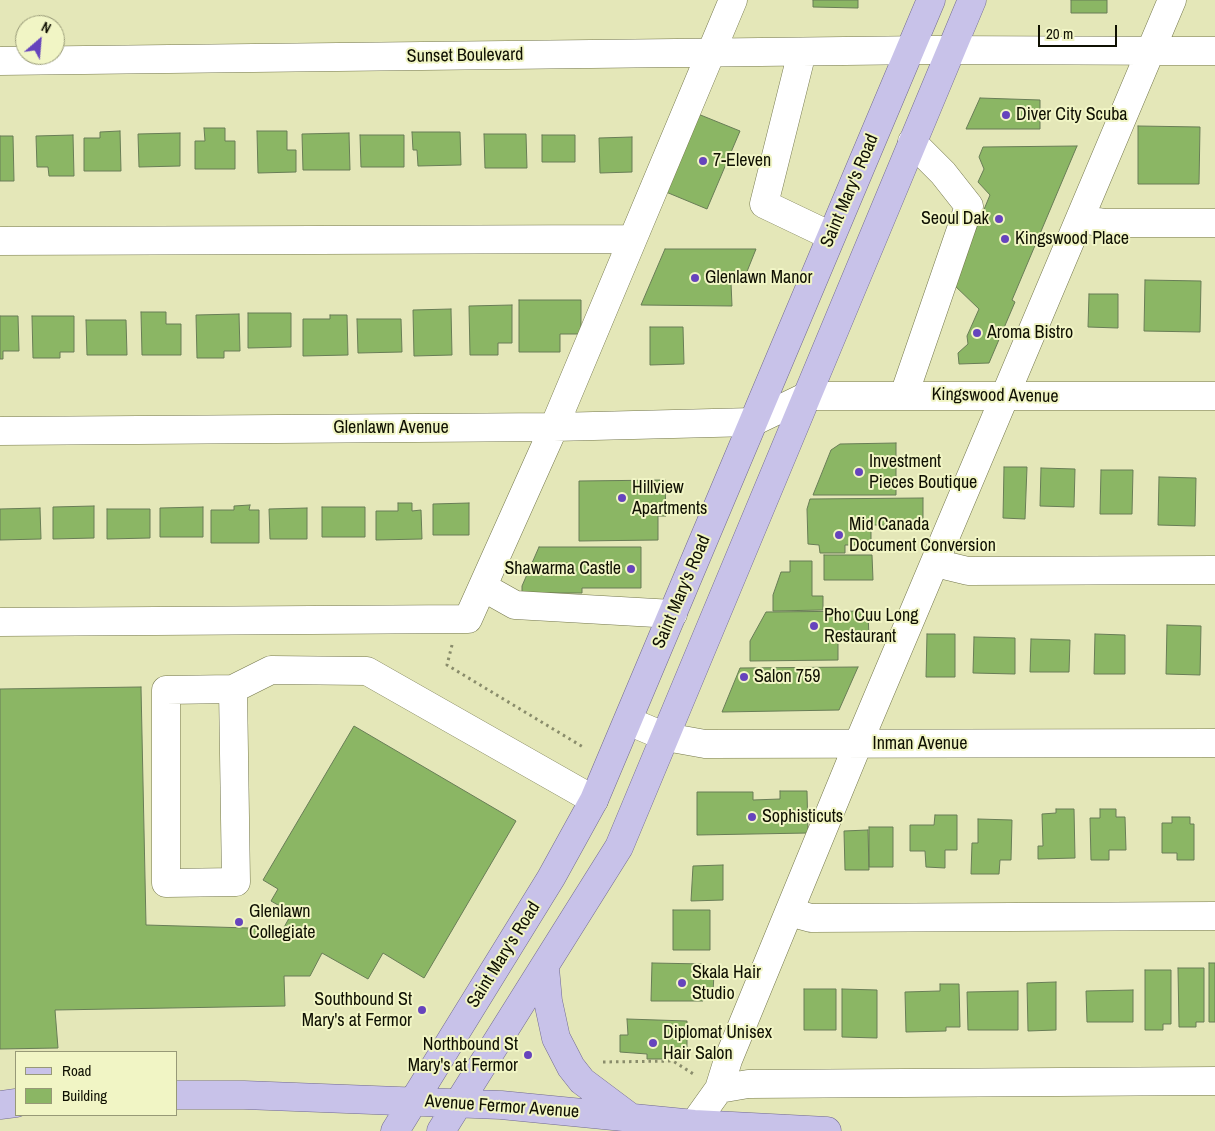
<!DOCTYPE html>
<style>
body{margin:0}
#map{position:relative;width:1215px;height:1131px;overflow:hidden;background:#e4e7b8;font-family:"Archivo Narrow",sans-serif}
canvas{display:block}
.legend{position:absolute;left:15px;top:1051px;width:162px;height:65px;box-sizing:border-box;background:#f1f5c5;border:1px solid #979977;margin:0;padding:6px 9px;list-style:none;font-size:15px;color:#0f1002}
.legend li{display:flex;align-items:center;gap:10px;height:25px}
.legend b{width:25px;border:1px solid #979977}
.north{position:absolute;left:15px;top:15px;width:50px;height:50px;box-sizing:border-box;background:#f1f5c5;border:1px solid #979977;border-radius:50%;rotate:27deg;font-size:14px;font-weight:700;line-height:20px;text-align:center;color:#0f1002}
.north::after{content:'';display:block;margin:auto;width:18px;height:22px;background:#6644bd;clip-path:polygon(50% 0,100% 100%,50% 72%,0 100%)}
.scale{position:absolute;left:1038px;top:25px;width:79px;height:22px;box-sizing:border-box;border:2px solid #0f1002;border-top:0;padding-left:6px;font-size:15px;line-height:18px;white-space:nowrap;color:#0f1002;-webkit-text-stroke:4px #f1f5c5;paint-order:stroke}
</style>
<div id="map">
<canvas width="1215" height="1131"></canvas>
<ul class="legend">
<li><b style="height:6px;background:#c8c2e9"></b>Road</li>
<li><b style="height:14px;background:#8bb664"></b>Building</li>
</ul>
<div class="north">N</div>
<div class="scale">20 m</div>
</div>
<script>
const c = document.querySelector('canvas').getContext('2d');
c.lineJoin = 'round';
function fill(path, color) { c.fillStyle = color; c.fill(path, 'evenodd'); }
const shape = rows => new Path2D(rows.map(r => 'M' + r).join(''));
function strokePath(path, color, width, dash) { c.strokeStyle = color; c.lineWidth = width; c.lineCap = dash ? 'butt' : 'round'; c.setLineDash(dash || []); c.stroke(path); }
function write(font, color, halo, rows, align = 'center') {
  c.font = font + ' "Archivo Narrow",sans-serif'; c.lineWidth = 4; c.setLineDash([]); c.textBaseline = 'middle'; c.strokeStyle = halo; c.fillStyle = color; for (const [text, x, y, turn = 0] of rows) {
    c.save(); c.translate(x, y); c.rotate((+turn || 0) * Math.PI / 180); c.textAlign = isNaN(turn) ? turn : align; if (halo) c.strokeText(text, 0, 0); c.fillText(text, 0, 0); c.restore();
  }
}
const building = shape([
 [813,0,858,0,858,8,813,7,813,0],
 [1071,0,1107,0,1107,13,1071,13,1071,0],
 [980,98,1040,100,1040,129,966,129,980,98],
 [698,114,740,131,707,209,666,192,698,114],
 [1138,126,1200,127,1199,184,1138,184,1138,126],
 [204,128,225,128,225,141,235,141,235,169,195,169,195,141,205,141,204,128],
 [120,131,121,171,84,171,84,138,100,138,100,132,120,131],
 [257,131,287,131,287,150,296,150,296,172,258,173,257,131],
 [412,132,460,132,461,165,418,166,417,150,413,150,412,132],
 [180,133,180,166,139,167,138,134,180,133],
 [349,133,350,170,303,170,302,134,349,133],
 [484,134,526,134,527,168,485,168,484,134],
 [73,135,74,176,49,176,48,167,37,167,36,136,73,135],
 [360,135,404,135,404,167,361,167,360,135],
 [542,135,575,135,575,162,542,162,542,135],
 [0,136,13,136,14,181,0,181,0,136],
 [632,137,632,172,600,173,599,138,632,137],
 [1077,146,1012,300,1015,302,989,363,959,364,958,353,968,344,967,336,979,309,953,284,990,195,978,182,984,169,979,157,983,147,1077,146],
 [665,249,756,249,746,274,738,274,738,283,731,283,732,306,641,305,665,249],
 [1145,280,1201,281,1200,332,1144,331,1145,280],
 [1089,294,1118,294,1118,328,1088,327,1089,294],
 [519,300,581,300,581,334,560,334,560,352,519,352,519,300],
 [512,305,512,343,498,343,498,355,470,355,469,306,512,305],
 [451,309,452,355,414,356,413,310,451,309],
 [141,312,166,312,166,324,181,324,181,355,142,355,141,312],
 [248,313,291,313,291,347,248,348,248,313],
 [239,314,240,351,224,351,224,358,197,358,196,315,239,314],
 [330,315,347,315,348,355,303,356,303,319,330,319,330,315],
 [0,316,18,316,19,351,3,351,3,359,0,359,0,316],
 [32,316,74,316,74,352,60,352,60,358,33,358,32,316],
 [357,319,401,319,402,352,358,353,357,319],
 [86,320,126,320,127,355,87,355,86,320],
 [650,327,683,327,684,364,650,365,650,327],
 [896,443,896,495,813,495,831,450,840,444,896,443],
 [1004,467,1027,467,1025,519,1003,518,1004,467],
 [1041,468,1075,469,1074,507,1040,506,1041,468],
 [1101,470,1133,470,1132,514,1100,514,1101,470],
 [1159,477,1196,478,1195,526,1158,525,1159,477],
 [665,480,666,516,658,516,658,540,579,541,579,481,665,480],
 [923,498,923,525,871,525,871,545,845,545,845,553,820,553,819,545,808,544,807,509,810,499,923,498],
 [398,503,412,503,412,511,421,510,422,539,376,540,376,511,398,511,398,503],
 [469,503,469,535,433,535,433,504,469,503],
 [250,505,249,510,259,510,259,543,211,543,211,510,234,510,234,506,250,505],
 [94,506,94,538,53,539,53,507,94,506],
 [203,507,203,537,160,537,160,508,203,507],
 [322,507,365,507,365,537,322,537,322,507],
 [40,508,41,539,0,540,0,509,40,508],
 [307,508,307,539,270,539,269,509,307,508],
 [107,509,150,509,150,538,107,539,107,509],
 [539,547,641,547,641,588,582,588,582,593,522,593,522,586,539,547],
 [824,555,872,555,873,580,824,580,824,555],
 [790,561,812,561,812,596,823,596,823,610,773,611,773,595,781,572,790,572,790,561],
 [868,611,869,639,838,640,838,660,750,661,750,641,766,612,868,611],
 [1167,625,1201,626,1200,675,1166,674,1167,625],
 [927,634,955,634,955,677,926,677,927,634],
 [1095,634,1125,635,1125,674,1094,674,1095,634],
 [974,637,1015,638,1015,674,973,673,974,637],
 [1031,639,1070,640,1069,672,1030,672,1031,639],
 [858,667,839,710,722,712,740,668,858,667],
 [141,687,146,925,283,929,292,913,271,901,278,889,263,880,354,726,516,821,424,978,383,953,368,979,322,953,310,976,284,976,285,1006,55,1010,58,1048,0,1049,0,689,141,687],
 [780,791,807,791,808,833,697,835,697,792,753,792,753,800,780,799,780,791],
 [1056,809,1074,809,1075,858,1038,859,1038,846,1043,846,1042,814,1056,813,1056,809],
 [1100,809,1116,809,1116,817,1125,817,1126,850,1109,850,1109,860,1091,860,1090,818,1100,818,1100,809],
 [935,815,957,815,957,850,945,850,945,868,926,867,925,851,910,851,910,825,934,825,935,815],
 [1172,817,1190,817,1190,824,1194,824,1194,860,1177,860,1177,853,1162,853,1162,823,1172,823,1172,817],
 [978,819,1012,820,1011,860,1000,860,999,874,971,874,972,843,978,843,978,819],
 [869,827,893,827,893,867,869,867,869,827],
 [868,830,869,870,845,870,844,831,868,830],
 [723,865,723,900,691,901,693,866,723,865],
 [673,910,710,910,710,950,673,950,673,910],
 [652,963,704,964,704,974,714,974,713,992,703,992,703,1001,651,1001,652,963],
 [1209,963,1215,963,1215,1022,1209,1022,1209,963],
 [1178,968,1204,968,1204,1022,1196,1022,1196,1027,1179,1027,1178,968],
 [1145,970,1171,970,1171,1024,1163,1024,1163,1030,1145,1030,1145,970],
 [1056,982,1056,1030,1028,1031,1027,983,1056,982],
 [940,984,959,984,960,1027,946,1027,946,1031,906,1032,905,992,940,991,940,984],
 [804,989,836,989,836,1030,804,1030,804,989],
 [842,989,877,990,877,1038,842,1037,842,989],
 [1133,990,1133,1022,1087,1022,1086,991,1133,990],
 [1018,991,1018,1030,968,1030,967,992,1018,991],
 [627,1019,687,1021,687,1053,665,1053,665,1059,647,1059,647,1054,620,1052,620,1035,628,1035,627,1019]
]);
const path = shape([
 [452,645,447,665,583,747],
 [603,1062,673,1061,695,1075]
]);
const minor = shape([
 [802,52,764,204,831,236],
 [0,61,929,50,1215,51],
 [1080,219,1105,223,1215,223],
 [0,241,631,239],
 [904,395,969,206,943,173,912,142],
 [0,431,554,427,753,422,807,396,1215,396],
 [935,563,968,571,1215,570],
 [483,587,515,605,673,614],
 [0,622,468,619,554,427,733,0],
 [233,689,166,690,166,883,236,882,233,689,271,670,367,671,594,800],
 [628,721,666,737,705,744,1215,743],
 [789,912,811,918,1215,916],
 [719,1089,748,1084,1215,1081],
 [694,1124,719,1089,728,1060,858,744,1172,0]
]);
const major = shape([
 [545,968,548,1001,556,1038,571,1067,582,1081,630,1117],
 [176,1095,244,1095,501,1105,694,1124,827,1131],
 [0,1105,16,1103],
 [395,1131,551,878,594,800,931,0],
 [441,1131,619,847,972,0]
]);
const markers = [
 [1006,115,5,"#6644bd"],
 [703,161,5,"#6644bd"],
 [999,219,5,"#6644bd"],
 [1005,239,5,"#6644bd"],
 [695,278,5,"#6644bd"],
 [977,333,5,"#6644bd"],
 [859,472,5,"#6644bd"],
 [622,498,5,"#6644bd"],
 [839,535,5,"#6644bd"],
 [631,569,5,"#6644bd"],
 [814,626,5,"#6644bd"],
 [744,677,5,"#6644bd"],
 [752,817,5,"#6644bd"],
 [239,922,5,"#6644bd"],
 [682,983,5,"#6644bd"],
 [422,1010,5,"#6644bd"],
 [653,1043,5,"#6644bd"],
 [528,1055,5,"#6644bd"]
];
const streetNames = [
 ["Sunset Boulevard",465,56,-1],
 ["Saint Mary's Road",850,191,-67],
 ["Kingswood Avenue",995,396,1],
 ["Glenlawn Avenue",391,428],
 ["Saint Mary's Road",682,592,-67],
 ["Inman Avenue",920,744],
 ["Saint Mary's Road",504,955,-58],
 ["Avenue Fermor Avenue",502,1107,4]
];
const poiNames = [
 ["Diver City Scuba",1016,115],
 ["7-Eleven",713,161],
 ["Seoul Dak",989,219,"right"],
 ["Kingswood Place",1015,239],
 ["Glenlawn Manor",705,278],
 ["Aroma Bistro",987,333],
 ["Investment",869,462],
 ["Pieces Boutique",869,483],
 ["Hillview",632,488],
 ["Apartments",632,509],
 ["Mid Canada",849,525],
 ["Document Conversion",849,546],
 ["Shawarma Castle",621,569,"right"],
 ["Pho Cuu Long",824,616],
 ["Restaurant",824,637],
 ["Salon 759",754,677],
 ["Sophisticuts",762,817],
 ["Glenlawn",249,912],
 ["Collegiate",249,933],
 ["Skala Hair",692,973],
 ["Studio",692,994],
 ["Southbound St",412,1000,"right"],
 ["Mary's at Fermor",412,1021,"right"],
 ["Diplomat Unisex",663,1033],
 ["Hair Salon",663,1054],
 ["Northbound St",518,1045,"right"],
 ["Mary's at Fermor",518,1066,"right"]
];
fill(building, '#8bb664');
strokePath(building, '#687d56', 1);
strokePath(minor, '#74774c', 29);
strokePath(major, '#70698f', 29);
strokePath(path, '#898c6b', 3, [2.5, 4]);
strokePath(minor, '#fff', 28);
strokePath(major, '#c8c2e9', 28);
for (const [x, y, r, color] of markers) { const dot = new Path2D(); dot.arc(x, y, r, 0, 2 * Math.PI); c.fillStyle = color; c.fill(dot); strokePath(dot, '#f1f5c5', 2); }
write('18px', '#0f1002', '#f1f5c5', streetNames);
write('18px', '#0f1002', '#f1f5c5', poiNames, 'left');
</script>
